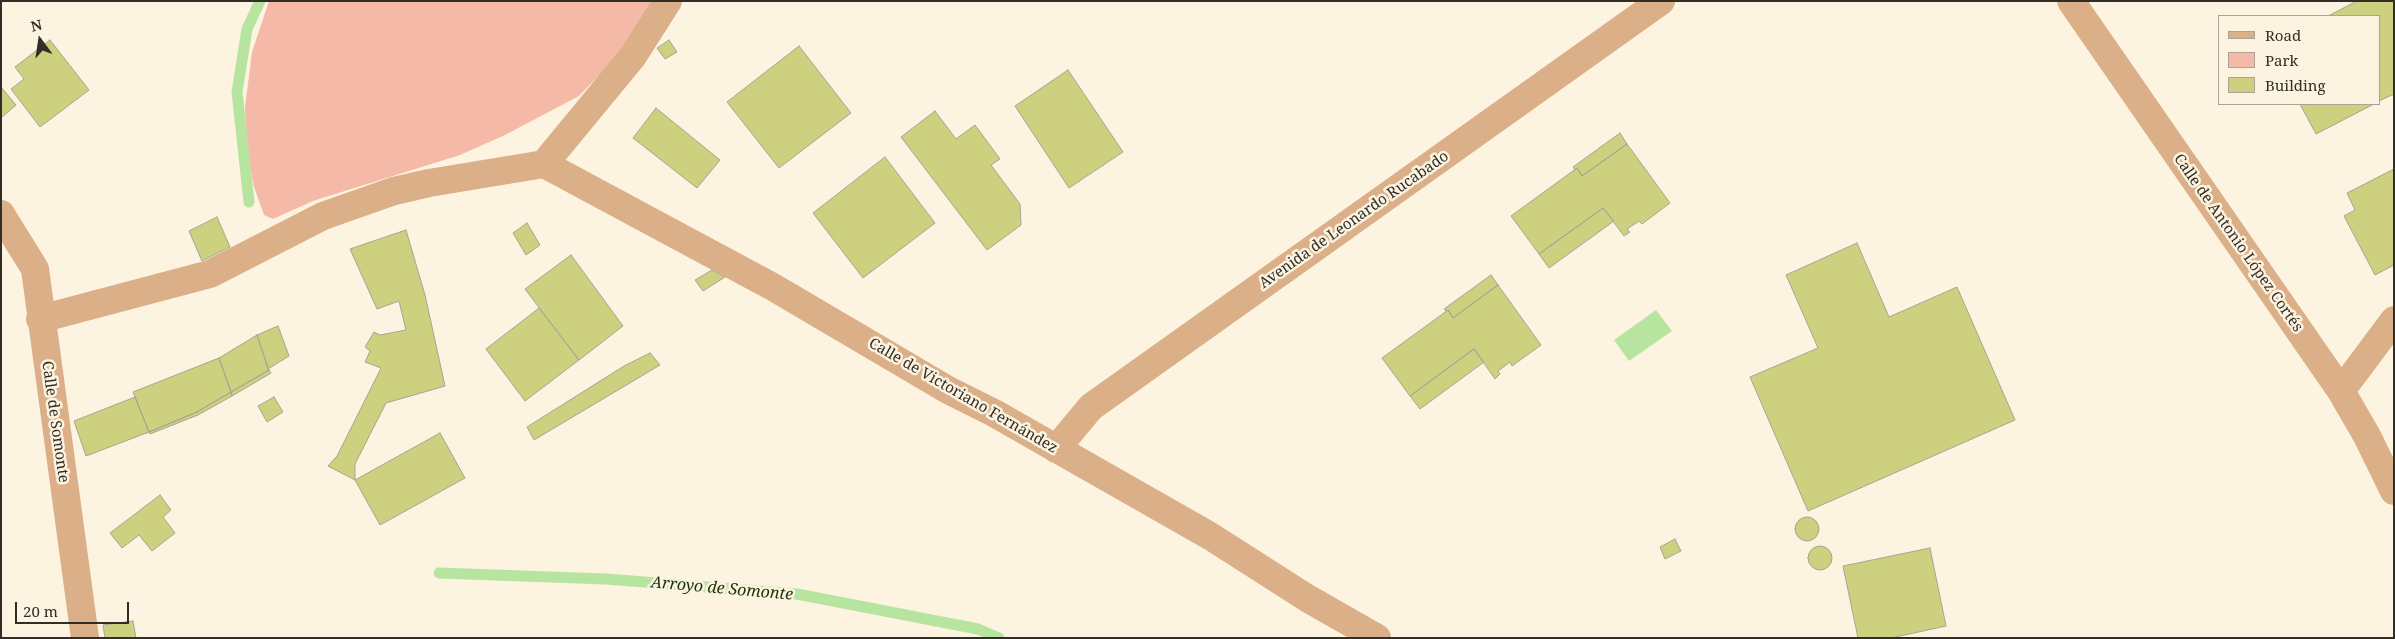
<!DOCTYPE html>
<meta charset="utf-8">
<style>
body{margin:0}
#map{position:relative;width:2395px;height:639px;overflow:hidden;background:#fcf3e0;font-family:"Noto Serif",serif}
canvas{display:block}
.frame{position:absolute;inset:0;border:2px solid #312e27;pointer-events:none}
.legend{position:absolute;left:2218px;top:15px;width:162px;height:90px;box-sizing:border-box;background:#fcf3e0;border:1px solid #aba496;margin:0;padding:6px 9px;list-style:none;font-size:15px;color:#312e27}
.legend li{display:flex;align-items:center;gap:10px;height:25px}
.legend b{width:25px;border:1px solid #aba496}
.north{position:absolute;left:15px;top:15px;width:50px;height:50px;-webkit-text-stroke:4px #fcf3e0;paint-order:stroke;rotate:346deg;font-size:14px;font-weight:700;line-height:20px;text-align:center;color:#312e27}
.north::after{content:'';display:block;margin:auto;width:18px;height:22px;background:#312e27;clip-path:polygon(50% 0,100% 100%,50% 72%,0 100%)}
.scale{position:absolute;left:15px;top:602px;width:114px;height:22px;box-sizing:border-box;border:2px solid #312e27;border-top:0;padding-left:6px;font-size:15px;line-height:18px;white-space:nowrap;color:#312e27;-webkit-text-stroke:4px #fcf3e0;paint-order:stroke}
</style>
<div id="map">
<canvas width="2395" height="639"></canvas>
<div class="frame"></div>
<ul class="legend">
<li><b style="height:6px;background:#dbaf88"></b>Road</li>
<li><b style="height:14px;background:#f4baa7"></b>Park</li>
<li><b style="height:14px;background:#ccd07f"></b>Building</li>
</ul>
<div class="north">N</div>
<div class="scale">20 m</div>
</div>
<script>
const c = document.querySelector('canvas').getContext('2d');
c.lineJoin = 'round';
function fill(path, color) { c.fillStyle = color; c.fill(path, 'evenodd'); }
const shape = rows => new Path2D(rows.map(r => 'M' + r).join(''));
function strokePath(path, color, width, dash) { c.strokeStyle = color; c.lineWidth = width; c.lineCap = dash ? 'butt' : 'round'; c.setLineDash(dash || []); c.stroke(path); }
function write(font, color, halo, rows, align = 'center') {
  c.font = font + ' "Noto Serif",serif'; c.lineWidth = 5; c.setLineDash([]); c.textBaseline = 'middle'; c.strokeStyle = halo; c.fillStyle = color; for (const [text, x, y, turn = 0] of rows) {
    c.save(); c.translate(x, y); c.rotate((+turn || 0) * Math.PI / 180); c.textAlign = isNaN(turn) ? turn : align; if (halo) c.strokeText(text, 0, 0); c.fillText(text, 0, 0); c.restore();
  }
}
const green = shape([
 [269,1,663,1,628,46,579,96,505,135,460,155,313,201,273,219,264,215,254,187,247,150,245,107,252,52]
]);
const water = shape([
 [1656,310,1672,331,1629,361,1614,340]
]);
const stream = shape([
 [249,202,237,92,247,29,260,1],
 [439,573,606,579,797,594,978,629,999,638]
]);
const building = shape([
 [2357,1,2394,1,2394,94,2379,101,2379,16,2328,16,2357,1],
 [50,40,89,90,40,127,11,89,24,79,15,67,50,40],
 [669,40,677,52,665,59,657,48,669,40],
 [799,46,851,113,779,168,727,102,799,46],
 [1068,70,1123,152,1069,188,1015,106,1068,70],
 [1,87,16,105,1,118,1,87],
 [2300,104,2374,104,2316,134,2300,104],
 [656,108,720,160,697,188,633,138,656,108],
 [935,111,956,139,975,125,1000,159,991,165,1020,204,1021,225,987,250,901,137,935,111],
 [1620,133,1627,144,1582,176,1577,168,1575,170,1573,167,1620,133],
 [1627,144,1670,203,1642,224,1639,221,1627,229,1630,232,1624,236,1603,208,1539,254,1511,216,1577,168,1582,176,1627,144],
 [885,157,935,223,863,278,813,213,885,157],
 [2394,169,2394,265,2375,275,2344,216,2355,210,2347,193,2394,169],
 [1603,208,1614,221,1549,268,1539,254,1603,208],
 [217,217,230,247,202,261,189,231,217,217],
 [527,223,540,245,526,255,513,233,527,223],
 [406,230,425,295,445,386,386,403,355,464,355,480,328,466,337,456,381,368,365,362,370,351,365,347,374,332,380,335,406,330,399,301,377,309,350,249,406,230],
 [1857,243,1889,317,1957,287,2015,420,1808,511,1750,377,1818,348,1786,275,1857,243],
 [571,255,623,326,579,360,525,289,571,255],
 [712,270,725,277,703,291,695,280,712,270],
 [1491,275,1498,285,1453,318,1448,310,1446,311,1444,309,1491,275],
 [1498,285,1541,345,1512,366,1510,362,1498,371,1500,374,1495,379,1474,349,1410,396,1382,358,1448,310,1453,318,1498,285],
 [539,308,579,360,525,401,486,349,539,308],
 [278,326,289,356,268,369,257,335,278,326],
 [257,335,269,370,231,392,219,358,257,335],
 [1474,349,1484,362,1420,409,1410,396,1474,349],
 [650,353,660,365,534,440,527,427,624,366,650,353],
 [219,358,231,392,197,412,149,432,133,392,219,358],
 [269,370,271,373,232,396,231,392,269,370],
 [231,392,232,396,198,415,150,434,149,432,197,412,231,392],
 [135,397,149,432,86,456,74,421,135,397],
 [274,397,283,412,267,422,258,406,274,397],
 [440,433,465,478,380,525,355,480,440,433],
 [160,495,171,510,163,517,175,533,152,551,139,535,122,548,110,533,160,495],
 '1795 529a12 12 0 1 1 24 0a12 12 0 1 1-24 0Z',
 [1675,539,1681,551,1665,559,1660,547,1675,539],
 '1808 558a12 12 0 1 1 24 0a12 12 0 1 1-24 0Z',
 [1930,548,1946,626,1891,638,1858,638,1843,566,1930,548],
 [133,621,136,638,105,638,103,625,133,621]
]);
const street = shape([
 [2071,1,2341,391,2367,436,2394,491],
 [544,164,633,56,668,1],
 [1,214,35,269,85,638],
 [40,319,210,274,323,216,394,191,429,183,544,164,773,287,948,390,994,413,1210,536,1307,598,1377,638],
 [2341,391,2394,320],
 [1056,449,1091,407,1661,1]
]);
const streetNames = [
 ["Avenida de Leonardo Rucabado",1354,220,-35],
 ["Calle de Antonio López Cortés",2238,243,55],
 ["Calle de Victoriano Fernández",963,396,30],
 ["Calle de Somonte",55,422,82]
];
const waterNames = [
 ["Arroyo de Somonte",722,589,5]
];
fill(green, '#f4baa7');
fill(water, '#b7e5a0');
strokePath(stream, '#b7e5a0', 11);
fill(building, '#ccd07f');
strokePath(building, '#a4a693', 1);
strokePath(street, '#dbaf88', 28);
write('15px', '#312e27', '#fcf3e0', streetNames);
write('italic 16px', '#183403', '#fcf3e0', waterNames);
</script>
